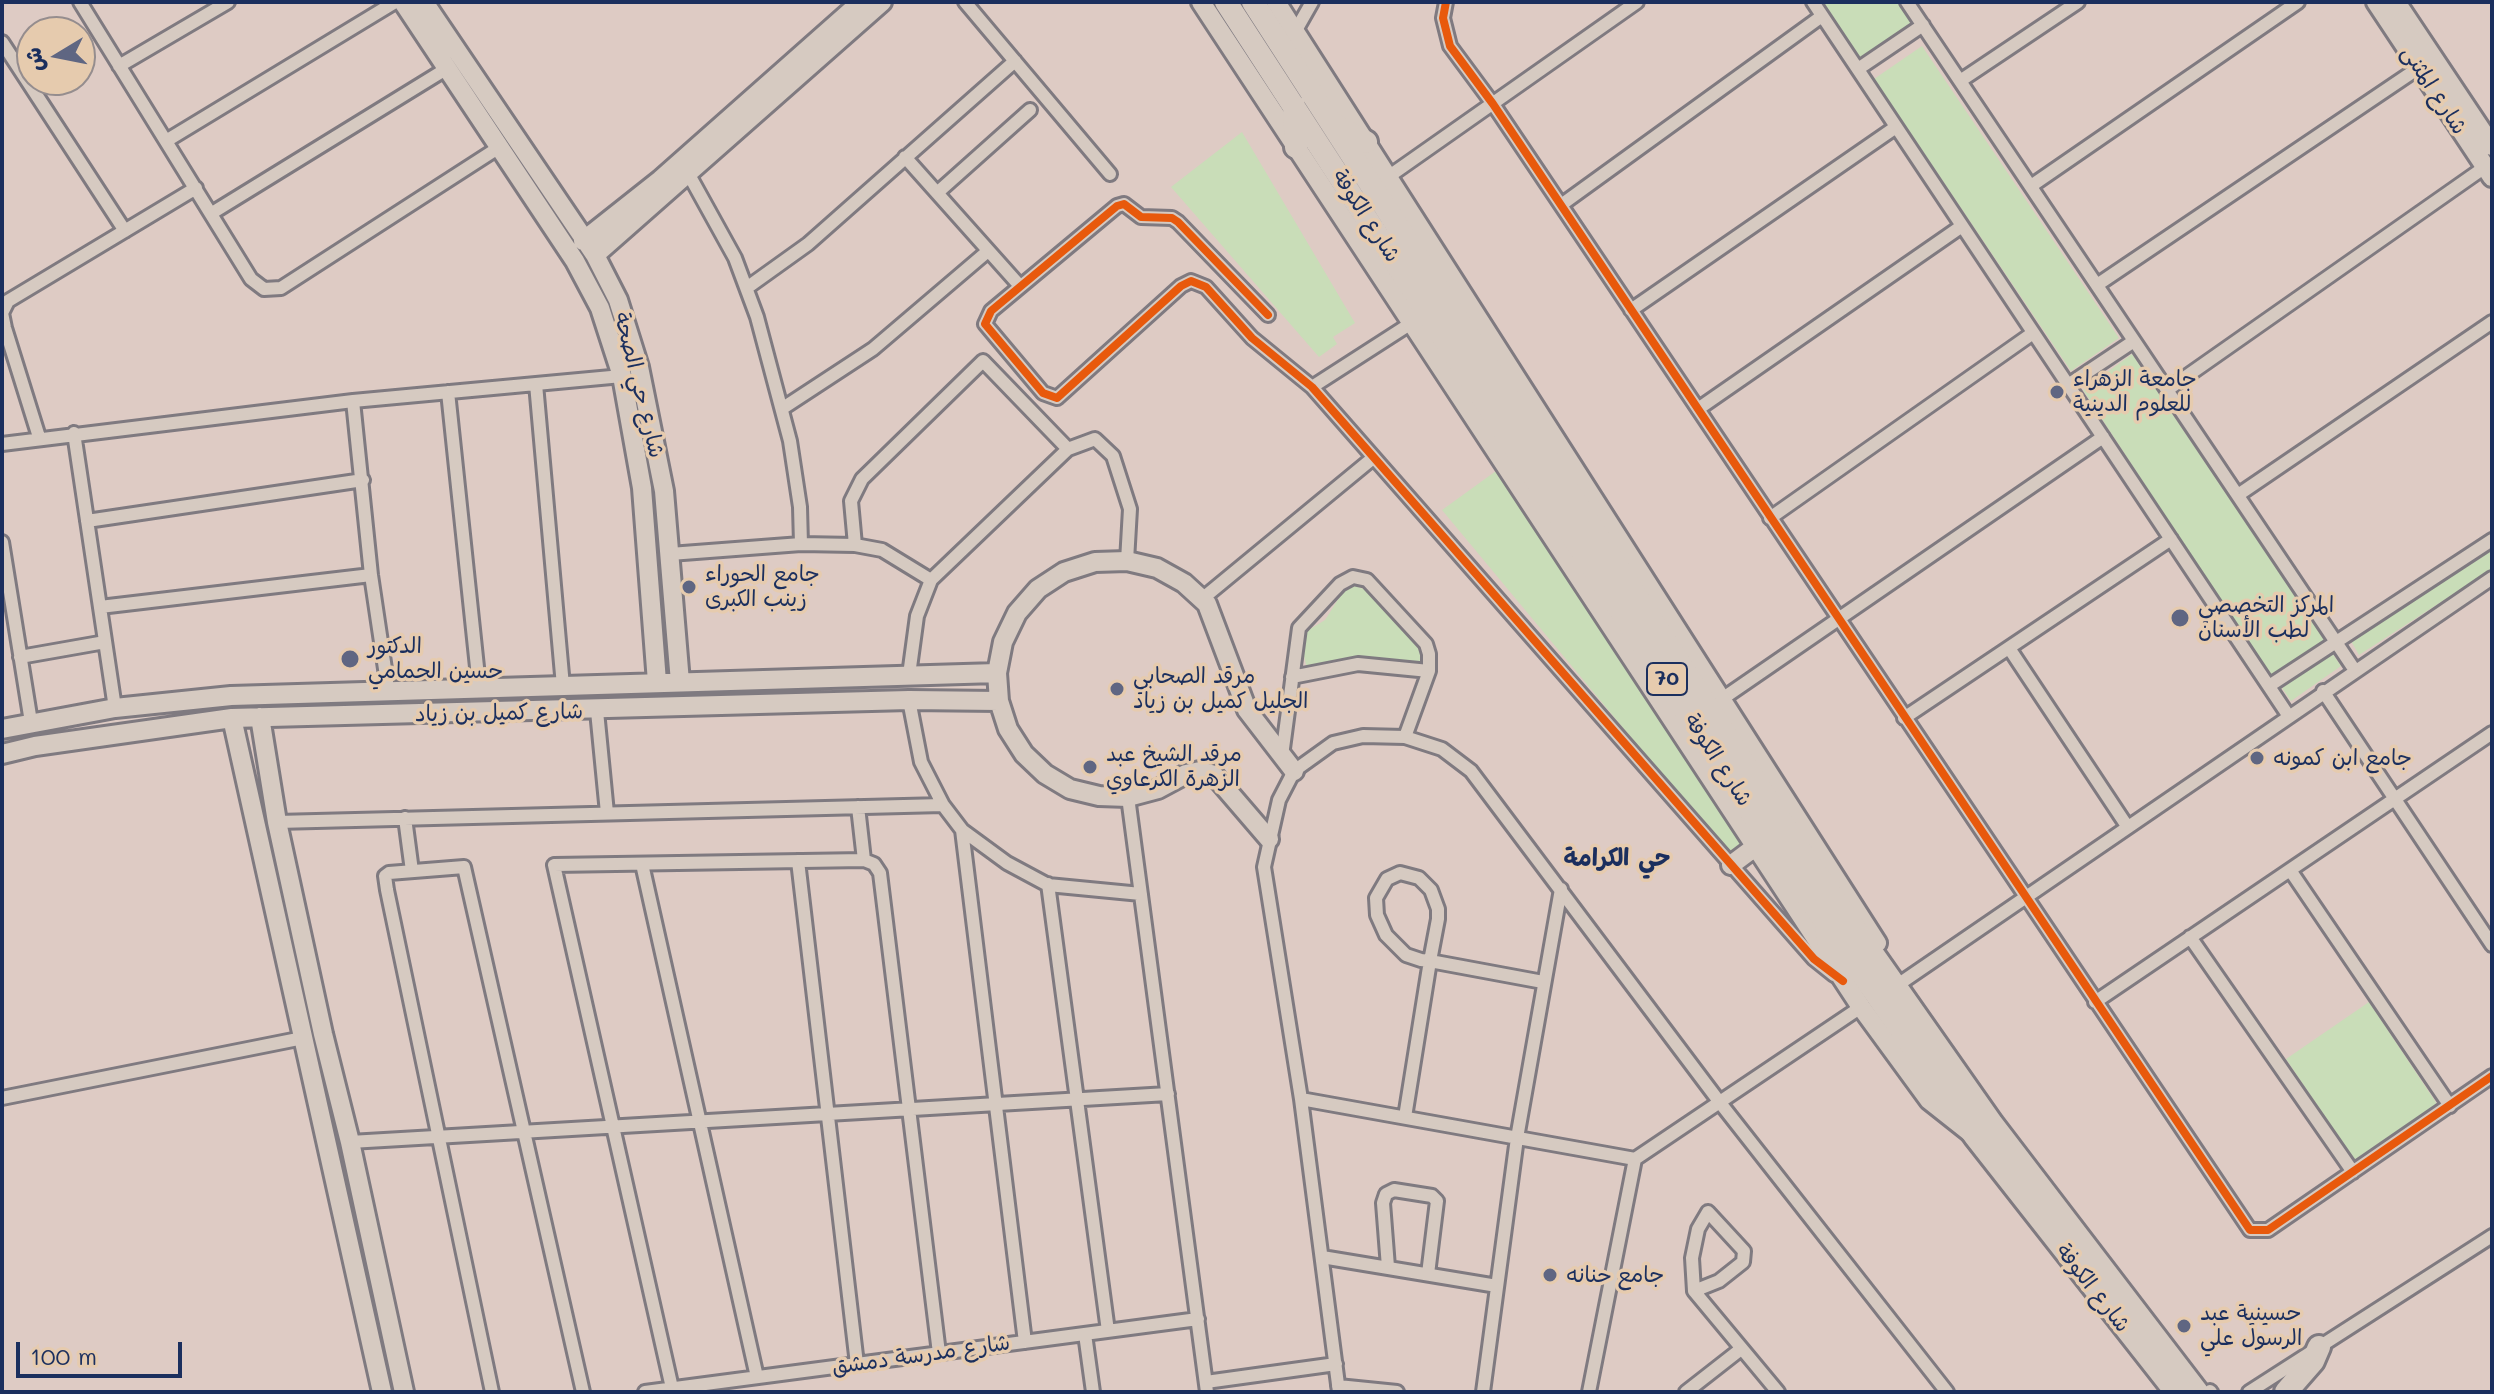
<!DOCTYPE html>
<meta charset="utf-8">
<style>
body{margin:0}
#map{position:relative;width:2494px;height:1394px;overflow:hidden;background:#decbc4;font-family:Mali,"Playpen Sans Arabic",sans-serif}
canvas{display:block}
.frame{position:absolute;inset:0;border:4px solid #1b2f5e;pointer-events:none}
.north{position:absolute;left:16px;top:16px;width:80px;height:80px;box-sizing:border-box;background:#e6cbae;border:2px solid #958d8e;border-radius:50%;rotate:260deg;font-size:22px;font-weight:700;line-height:32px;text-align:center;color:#1b2f5e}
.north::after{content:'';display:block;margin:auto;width:28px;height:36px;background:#5f6682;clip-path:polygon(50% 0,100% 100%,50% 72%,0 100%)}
.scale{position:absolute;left:16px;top:1342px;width:166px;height:36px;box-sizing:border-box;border:4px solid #1b2f5e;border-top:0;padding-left:10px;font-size:24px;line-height:28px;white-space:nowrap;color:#1b2f5e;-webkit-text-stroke:6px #e6cbae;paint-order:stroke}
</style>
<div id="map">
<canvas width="2494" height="1394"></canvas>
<div class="frame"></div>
<div class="north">ش</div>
<div class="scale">100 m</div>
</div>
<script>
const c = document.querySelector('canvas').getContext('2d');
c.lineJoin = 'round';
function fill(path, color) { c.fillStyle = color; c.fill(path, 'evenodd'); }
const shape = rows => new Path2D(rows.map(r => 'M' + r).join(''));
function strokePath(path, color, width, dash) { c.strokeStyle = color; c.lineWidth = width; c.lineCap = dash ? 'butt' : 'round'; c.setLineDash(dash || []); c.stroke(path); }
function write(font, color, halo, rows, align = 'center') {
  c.font = font + ' Mali,"Playpen Sans Arabic",sans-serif'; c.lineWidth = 7; c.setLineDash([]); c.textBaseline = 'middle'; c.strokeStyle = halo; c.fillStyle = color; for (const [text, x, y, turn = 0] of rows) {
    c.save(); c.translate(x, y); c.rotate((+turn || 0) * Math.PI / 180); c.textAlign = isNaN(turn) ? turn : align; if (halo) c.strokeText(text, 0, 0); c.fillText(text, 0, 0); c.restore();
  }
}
const green = shape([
 [1823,2,1898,2,1913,24,1860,58],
 [1922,46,2119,338,2071,371,1874,79],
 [1242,132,1355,323,1333,337,1337,344,1319,357,1171,187],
 [2132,354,2325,641,2272,679,2083,390],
 [1496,471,1746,844,1728,854,1442,510],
 [2492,550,2492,569,2359,655,2351,641],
 [1355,586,1367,590,1422,647,1420,664,1354,659,1307,669,1303,652,1307,631,1325,620,1344,590],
 [2332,653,2341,666,2291,701,2282,688],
 [2369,1002,2437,1104,2354,1160,2286,1059]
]);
const street = shape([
 [80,2,251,279,264,289,281,288,498,148],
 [965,2,1110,174],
 [1446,2,1443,18,1450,46,1493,104,2250,1230,2268,1230,2492,1076],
 [1813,2,2288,715],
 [1907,2,2354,669],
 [1295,32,1312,2],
 [2,42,125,231],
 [119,66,228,2],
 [1858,69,1923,25],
 [1960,81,2078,2],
 [166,141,395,2],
 [905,157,1020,286],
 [688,173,735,258,757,317,790,441,800,507,801,544],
 [1388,177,1637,2],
 [2031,186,2298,2],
 [937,193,1030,110],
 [1561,205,1822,16],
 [212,213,446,69],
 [2097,285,2420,67],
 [748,287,808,244,1015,61],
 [1631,310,1896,127],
 [1268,315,1178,222,1172,218,1141,217,1124,204,1117,206,991,311,985,324,1043,393,1057,398,1181,286,1191,281,1206,287,1252,338,1312,387,1814,959,1834,975],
 [536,384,563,686],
 [2068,385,2134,341],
 [1312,387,1413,322],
 [2167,390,2485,167],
 [448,392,479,686],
 [353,401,371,575,388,689],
 [783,408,873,349,988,251],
 [1698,409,1962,226],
 [74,433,115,708],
 [39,437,5,328,2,313,8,301,196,188],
 [2,444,353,401,622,376],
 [2238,495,2492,322],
 [1770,518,2033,333],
 [87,521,363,480],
 [2,542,31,722],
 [855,545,851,501,862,479,983,361,1068,449],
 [670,554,801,544,855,545,882,550,931,580],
 [1202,599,1373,458],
 [100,607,371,575],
 [2009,648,2127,826],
 [20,657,105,642],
 [909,675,917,616,931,580,1068,449,1095,439,1113,456,1130,509,1127,561],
 [1292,677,1358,664,1429,671],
 [2269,686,2492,540],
 [2323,691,2492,945],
 [1722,699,2103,437],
 [909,700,921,762,943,805,962,830,1007,863,1048,885,1141,894],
 [597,711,607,813],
 [1904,718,2171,539],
 [1282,756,1299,628,1340,584,1353,577,1367,580,1426,644,1429,654,1429,671,1405,737],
 [1128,797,1207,1392],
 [858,807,864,860],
 [405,818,412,871],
 [277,822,943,805],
 [962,830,1025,1342],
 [798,861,857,1364],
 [642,864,757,1377],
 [2290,870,2450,1106],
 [1048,884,1108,1331],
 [2190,937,2353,1172],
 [1902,982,2492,578],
 [2095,1002,2492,733],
 [2,1098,303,1038],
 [1301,1099,1635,1159,1861,1007],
 [1405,1117,1430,961,1438,919,1438,909,1431,890,1419,878,1400,873,1387,879,1376,898,1377,915,1386,935,1406,955,1421,960,1430,961,1543,982],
 [350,1142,1168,1094],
 [1322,1257,1497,1286],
 [1388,1267,1383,1203,1386,1194,1394,1190,1432,1196,1437,1201,1428,1274],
 [1694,1291,1719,1281,1743,1262,1744,1251,1708,1212,1698,1229,1692,1258,1694,1291,1778,1392],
 [1085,1334,1093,1392],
 [1206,1382,1336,1364],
 [1338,1386,1397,1392],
 [672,1388,554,865,864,860,874,864,880,873,939,1353],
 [2210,1391,2211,1392],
 [492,1392,387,890,385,876,389,873,464,867,583,1392],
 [645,1392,1198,1319],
 [1339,1392,1301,1099,1264,867,1279,800,1294,771,1333,743,1363,736,1405,737,1442,749,1471,771,1721,1104,1947,1392],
 [1483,1392,1517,1138,1561,889],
 [1589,1392,1635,1159],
 [1686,1392,1741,1349],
 [2249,1392,2492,1236]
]);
const secondary = shape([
 [403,2,575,261,600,308,622,376,642,488,657,682],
 [424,2,595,255,618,300,639,367,664,491,680,682],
 [1201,2,1861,1007,1929,1100,1972,1134],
 [1276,2,1877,943],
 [2376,2,2492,177],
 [2396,2,2492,146],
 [583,241,660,180,861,2],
 [595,255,882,2],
 [260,717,277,822,323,1034,350,1142,404,1392],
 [232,718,382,1392],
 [2,729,115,708,231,696,997,673],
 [2,754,35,746,232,718,909,700,999,701],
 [1269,839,1214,775,1200,771,1186,774,1158,789,1128,797,1099,796,1070,789,1045,774,1024,754,1008,729,999,701,997,673,1003,642,1017,613,1038,589,1064,572,1095,562,1127,561,1157,568,1184,583,1207,604,1247,710,1294,771],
 [1731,865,1755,847]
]);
const highway = shape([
 [1226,2,1783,861,1975,1136,2176,1392],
 [1253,2,1802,853,1992,1124,2197,1392],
 [1294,106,1296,147],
 [1332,123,1366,142],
 [1826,925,1832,964],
 [2286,1392,2313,1361,2319,1347]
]);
const cycleway = shape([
 [1446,2,1443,18,1450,46,1493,104,2250,1230,2268,1230,2492,1076],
 [1268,315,1178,222,1172,218,1141,217,1124,204,1117,206,991,311,985,324,1043,393,1057,398,1181,286,1191,281,1206,287,1252,338,1312,387,1814,959,1843,981]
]);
const markers = [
 [2057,392,8,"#5f6682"],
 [689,587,8,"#5f6682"],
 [2180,618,10,"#5f6682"],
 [350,659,10,"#5f6682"],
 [1117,689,8,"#5f6682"],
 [2257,758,8,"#5f6682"],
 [1090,767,8,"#5f6682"],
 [1550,1275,8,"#5f6682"],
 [2184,1326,8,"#5f6682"]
];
const shields = [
 [1667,679,40]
];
const shieldNames = [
 ["70",1667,679]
];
const streetNames = [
 ["شارع المثنى",2434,90,57],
 ["شارع الكوفة",1366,216,57],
 ["شارع حي الصحة",639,385,76],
 ["شارع كميل بن زياد",499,713,-1],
 ["شارع الكوفة",1718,760,57],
 ["شارع الكوفة",2093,1288,52],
 ["شارع مدرسة دمشق",921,1355,-8]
];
const poiNames = [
 ["جامعة الزهراء",2073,379],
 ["للعلوم الدينية",2073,404],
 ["جامع الحوراء",705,574],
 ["زينب الكبرى",705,599],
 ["المركز التخصصي",2198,605],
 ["لطب الأسنان",2198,630],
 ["الدكتور",368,646],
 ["حسين الحمامي",368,671],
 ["مرقد الصحابي",1133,676],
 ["الجليل كميل بن زياد",1133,701],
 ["مرقد الشيخ عبد",1106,754],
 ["الزهرة الكرعاوي",1106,779],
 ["جامع ابن كمونه",2273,758],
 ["جامع حنانه",1566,1275],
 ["حسينية عبد",2200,1313],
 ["الرسول علي",2200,1338]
];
const neighbourhoodNames = [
 ["حي الكرامة",1617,859]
];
fill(green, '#c9ddb8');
strokePath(street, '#7f7a80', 18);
strokePath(secondary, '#7f7a80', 24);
strokePath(highway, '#7f7a80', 28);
strokePath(street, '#d6cac1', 12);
strokePath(secondary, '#d6cac1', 18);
strokePath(highway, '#d6cac1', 22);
strokePath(cycleway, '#e8590c', 8);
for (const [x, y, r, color] of markers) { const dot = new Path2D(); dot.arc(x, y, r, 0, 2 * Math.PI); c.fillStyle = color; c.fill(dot); strokePath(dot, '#e6cbae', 3); }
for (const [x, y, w] of shields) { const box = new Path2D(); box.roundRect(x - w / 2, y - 16, w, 32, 6); c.fillStyle = '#e6cbae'; c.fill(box); strokePath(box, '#1b2f5e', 2); }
write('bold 20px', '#1b2f5e', null, shieldNames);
write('22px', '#1b2f5e', '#e6cbae', streetNames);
write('22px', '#1b2f5e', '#e6cbae', poiNames, 'left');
write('bold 24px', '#1b2f5e', '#e6cbae', neighbourhoodNames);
</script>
